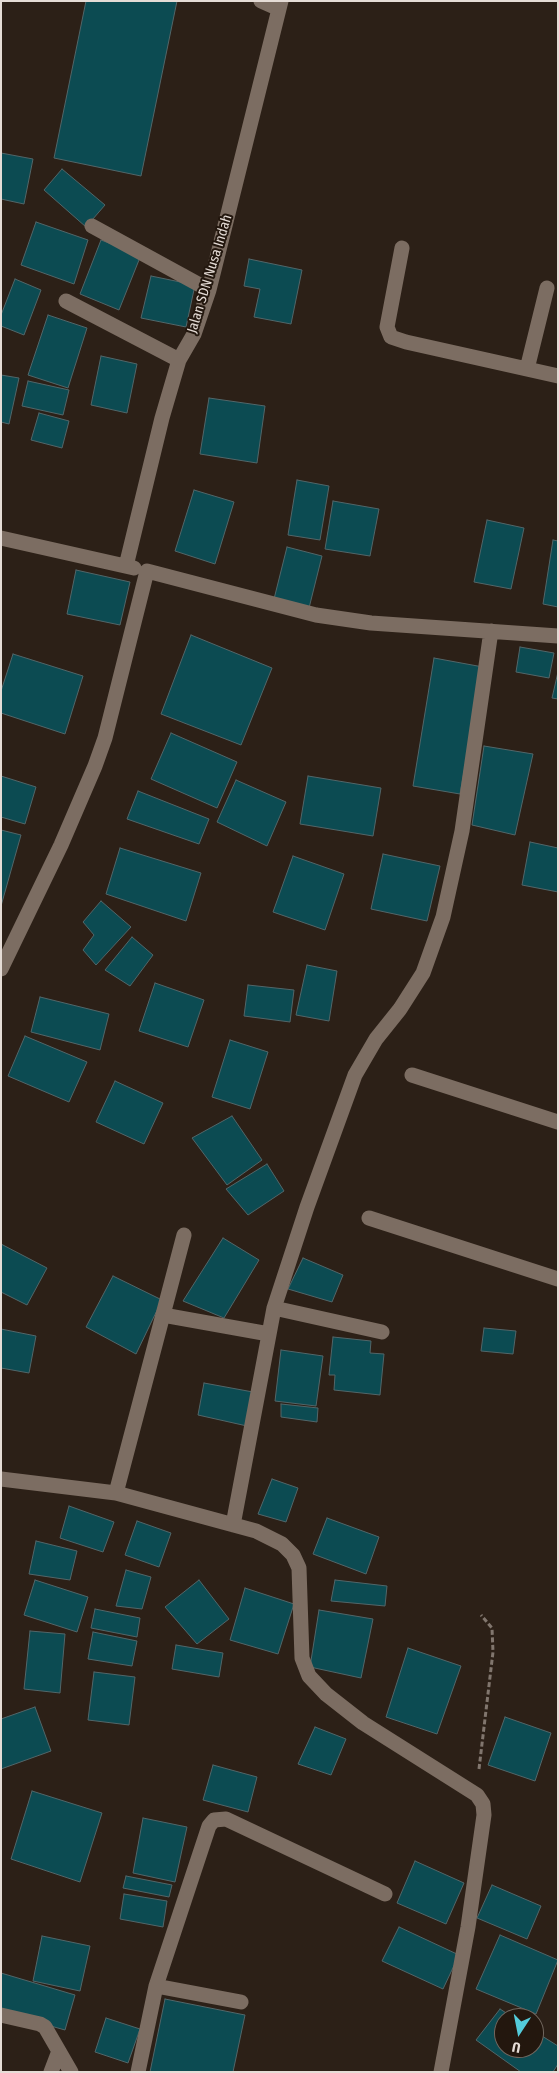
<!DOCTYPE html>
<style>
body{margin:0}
#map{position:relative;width:559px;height:2073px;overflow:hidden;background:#2c2017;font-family:"Fira Sans Condensed",sans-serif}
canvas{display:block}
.frame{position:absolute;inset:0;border:2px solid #e5dcd6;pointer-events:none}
.north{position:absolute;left:494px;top:2008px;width:50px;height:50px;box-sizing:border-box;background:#23170e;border:1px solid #71665e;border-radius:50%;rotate:191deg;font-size:14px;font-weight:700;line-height:20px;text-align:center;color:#e5dcd6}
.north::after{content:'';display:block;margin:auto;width:18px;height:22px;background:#53cbda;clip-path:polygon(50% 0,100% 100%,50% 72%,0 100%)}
</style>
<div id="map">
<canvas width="559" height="2073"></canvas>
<div class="frame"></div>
<div class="north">U</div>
</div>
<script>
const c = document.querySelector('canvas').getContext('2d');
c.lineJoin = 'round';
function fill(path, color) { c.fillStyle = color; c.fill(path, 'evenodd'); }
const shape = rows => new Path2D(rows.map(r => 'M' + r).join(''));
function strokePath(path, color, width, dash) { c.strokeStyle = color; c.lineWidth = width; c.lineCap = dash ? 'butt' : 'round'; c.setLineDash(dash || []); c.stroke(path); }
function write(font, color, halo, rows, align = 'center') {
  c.font = font + ' "Fira Sans Condensed",sans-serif'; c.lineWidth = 4; c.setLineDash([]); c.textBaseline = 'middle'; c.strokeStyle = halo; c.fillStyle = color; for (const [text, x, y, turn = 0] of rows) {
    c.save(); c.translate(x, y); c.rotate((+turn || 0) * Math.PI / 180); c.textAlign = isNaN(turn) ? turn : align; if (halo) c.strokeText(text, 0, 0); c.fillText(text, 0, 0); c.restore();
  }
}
const building = shape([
 [86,1,177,1,141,176,54,158,86,1],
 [1,153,33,159,24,204,1,199,1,153],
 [62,169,105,205,86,227,44,190,62,169],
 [36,222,88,240,74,284,21,265,36,222],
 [101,240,141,255,119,310,80,294,101,240],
 [249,259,302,270,291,324,254,317,260,289,244,286,249,259],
 [151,276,195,285,186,327,141,318,151,276],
 [15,279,41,290,24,335,1,326,1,315,15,279],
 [48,315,87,328,68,388,28,375,48,315],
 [101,356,137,364,127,413,91,405,101,356],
 [1,375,19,378,9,424,1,422,1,375],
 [28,381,69,390,63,415,22,406,28,381],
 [209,398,265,406,257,463,200,454,209,398],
 [39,413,69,421,62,448,31,440,39,413],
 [297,480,329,486,320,540,288,535,297,480],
 [194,490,234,502,215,564,175,551,194,490],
 [333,501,379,509,370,556,325,549,333,501],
 [487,520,524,528,511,589,474,582,487,520],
 [553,540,558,541,558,607,543,604,553,540],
 [287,547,322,556,309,608,274,599,287,547],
 [76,570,130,582,120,625,67,614,76,570],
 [191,635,272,668,241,745,161,714,191,635],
 [520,647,554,653,549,678,516,672,520,647],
 [13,654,83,676,65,734,1,713,1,691,13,654],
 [434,658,483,667,460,794,413,786,434,658],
 [558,672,558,699,552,698,558,672],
 [171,733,237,762,217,808,151,779,171,733],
 [484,746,533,754,515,835,472,825,484,746],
 [1,776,36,787,25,824,1,817,1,776],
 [308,776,381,788,373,836,300,824,308,776],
 [236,780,286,802,267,846,217,822,236,780],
 [138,791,209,819,199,844,127,819,138,791],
 [1,830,21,835,1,906,1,830],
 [530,842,558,848,558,892,522,885,530,842],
 [120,848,201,873,186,921,106,894,120,848],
 [383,854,440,866,427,921,371,909,383,854],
 [293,856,344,874,325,930,273,912,293,856],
 [101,901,131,927,96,965,83,950,94,935,83,922,101,901],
 [132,937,153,955,130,986,105,970,132,937],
 [307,965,337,971,329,1021,296,1015,307,965],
 [155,983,204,1000,188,1047,139,1031,155,983],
 [248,985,294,990,290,1022,244,1016,248,985],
 [40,997,109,1014,100,1050,31,1032,40,997],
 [25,1036,87,1062,69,1102,8,1076,25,1036],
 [230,1040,268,1052,250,1109,212,1097,230,1040],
 [115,1081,163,1103,144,1144,96,1122,115,1081],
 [232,1116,262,1160,227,1185,192,1138,232,1116],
 [267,1164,284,1191,248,1215,226,1189,267,1164],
 [223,1238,259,1260,224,1318,183,1301,223,1238],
 [1,1244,47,1268,27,1305,1,1292,1,1244],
 [303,1258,343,1275,332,1302,288,1289,303,1258],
 [113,1276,162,1300,136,1354,86,1327,113,1276],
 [484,1328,516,1331,513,1354,481,1351,484,1328],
 [1,1329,36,1336,29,1373,1,1368,1,1329],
 [333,1337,371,1341,370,1353,384,1354,380,1395,334,1390,335,1375,329,1375,333,1337],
 [281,1350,323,1356,316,1406,275,1401,281,1350],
 [204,1383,253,1392,247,1426,198,1415,204,1383],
 [281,1404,318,1408,317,1422,281,1417,281,1404],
 [272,1479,298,1488,286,1522,258,1514,272,1479],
 [69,1506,114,1522,103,1552,60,1538,69,1506],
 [327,1518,379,1537,366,1574,313,1554,327,1518],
 [137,1521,171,1533,159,1567,125,1555,137,1521],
 [36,1541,77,1551,70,1580,29,1574,36,1541],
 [126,1570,151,1577,142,1609,116,1606,126,1570],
 [35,1580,88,1597,77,1632,24,1615,35,1580],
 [199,1580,229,1619,197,1644,165,1607,199,1580],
 [335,1580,387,1586,385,1606,331,1601,335,1580],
 [245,1588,294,1604,278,1654,230,1640,245,1588],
 [95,1609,140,1618,137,1637,91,1628,95,1609],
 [319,1610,373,1619,361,1678,310,1667,319,1610],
 [30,1631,65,1634,60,1693,24,1689,30,1631],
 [93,1632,137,1641,132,1666,88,1659,93,1632],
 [176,1645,223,1653,219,1677,172,1669,176,1645],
 [408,1648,461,1666,437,1734,386,1717,408,1648],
 [94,1672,135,1677,129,1725,88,1720,94,1672],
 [35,1707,51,1751,1,1769,1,1719,35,1707],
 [505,1717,551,1733,535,1781,488,1765,505,1717],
 [315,1727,346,1739,331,1775,298,1764,315,1727],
 [213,1765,257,1777,248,1812,203,1800,213,1765],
 [32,1791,102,1813,80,1882,11,1859,32,1791],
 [143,1818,187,1827,175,1882,133,1873,143,1818],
 [415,1861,464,1883,446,1924,397,1903,415,1861],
 [126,1876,172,1885,169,1897,123,1888,126,1876],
 [492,1885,541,1906,527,1939,477,1918,492,1885],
 [124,1894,167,1901,163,1927,120,1919,124,1894],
 [399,1927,459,1955,443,1989,382,1961,399,1927],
 [500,1935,558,1960,536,2014,476,1989,500,1935],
 [42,1936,90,1946,80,1991,33,1981,42,1936],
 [1,1973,75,1995,65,2030,1,2012,1,1973],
 [165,1999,245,2015,233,2072,150,2072,165,1999],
 [500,2009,514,2018,504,2018,504,2048,534,2048,534,2031,558,2046,558,2064,553,2072,521,2072,476,2040,500,2009],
 [106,2018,140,2029,128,2063,95,2052,106,2018]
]);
const path = shape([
 [479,1769,493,1652,492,1628,481,1615]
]);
const minor = shape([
 [261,1,279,9],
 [92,226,209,290],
 [402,248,387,327,391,337,406,342,558,376],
 [66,301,179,360],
 [527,369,547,288],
 [1,538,134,568],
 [126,566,162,418,179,360,194,334,209,290,281,1],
 [1,969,61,845,95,766,105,738,147,571,316,615,371,623,558,636],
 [412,1075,558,1122],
 [369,1218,558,1279],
 [274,1308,382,1332],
 [163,1315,269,1334],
 [1,1479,116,1493,256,1531,282,1544,293,1555,299,1568,302,1658,309,1676,326,1694,363,1723,477,1795,483,1804,484,1815,468,1927,441,2072],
 [116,1493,184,1235],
 [233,1525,274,1308,307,1207,355,1075,376,1039,400,1009,423,973,443,917,462,831,491,631],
 [156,1986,241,2002],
 [1,2015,40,2024,45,2027,71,2072],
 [51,2072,59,2051],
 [138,2072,156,1986,209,1826,214,1820,226,1819,385,1894]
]);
const streetNames = [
 ["Jalan SDN Nusa Indah",210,274,-73]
];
fill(building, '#0c4b52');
strokePath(building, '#526669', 1);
strokePath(path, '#81766e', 3, [5, 2.5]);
strokePath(minor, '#7c6d62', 15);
write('14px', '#e5dcd6', '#23170e', streetNames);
</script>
